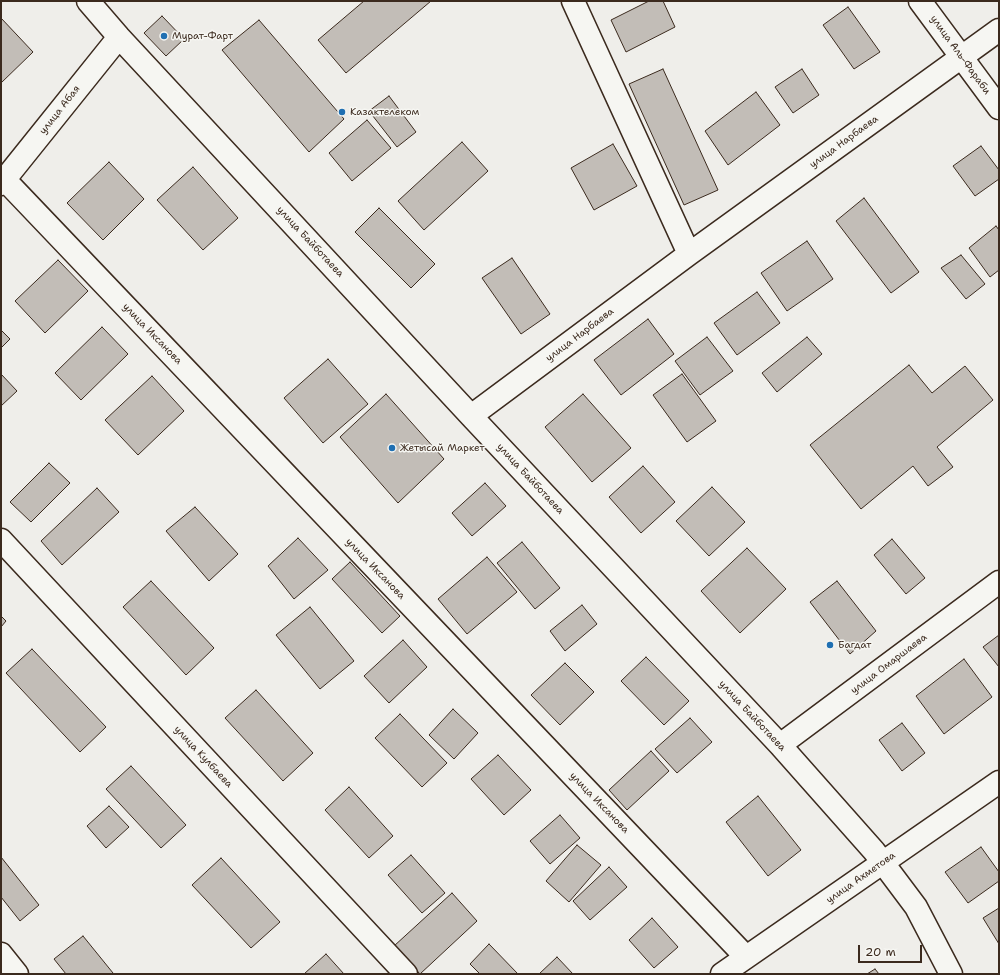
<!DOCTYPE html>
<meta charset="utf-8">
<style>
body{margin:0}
#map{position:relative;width:1000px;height:975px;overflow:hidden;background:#efeeea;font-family:"Shantell Sans",sans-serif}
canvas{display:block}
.frame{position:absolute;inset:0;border:2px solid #3b2a1e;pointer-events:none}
.scale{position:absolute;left:858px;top:945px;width:64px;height:18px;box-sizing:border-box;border:2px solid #3b2a1e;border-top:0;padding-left:5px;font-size:12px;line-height:14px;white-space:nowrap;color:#3b2a1e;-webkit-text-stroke:3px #f6f6f2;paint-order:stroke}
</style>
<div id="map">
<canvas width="1000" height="975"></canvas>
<div class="frame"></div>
<div class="scale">20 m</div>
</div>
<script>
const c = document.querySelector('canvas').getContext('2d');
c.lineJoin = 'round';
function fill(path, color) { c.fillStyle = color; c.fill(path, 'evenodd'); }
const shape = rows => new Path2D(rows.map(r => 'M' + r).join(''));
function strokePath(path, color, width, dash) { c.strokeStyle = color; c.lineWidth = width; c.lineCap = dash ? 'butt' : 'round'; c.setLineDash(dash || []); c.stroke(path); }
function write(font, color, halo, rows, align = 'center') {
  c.font = font + ' "Shantell Sans",sans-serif'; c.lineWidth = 3; c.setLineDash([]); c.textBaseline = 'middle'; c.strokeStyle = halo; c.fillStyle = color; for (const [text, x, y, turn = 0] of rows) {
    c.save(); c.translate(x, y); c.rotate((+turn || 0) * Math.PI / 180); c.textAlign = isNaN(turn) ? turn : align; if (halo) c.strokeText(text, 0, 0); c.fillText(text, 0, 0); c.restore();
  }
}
const building = shape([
 [364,1,431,1,346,73,318,40,364,1],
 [649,1,663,1,675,27,626,52,611,20,649,1],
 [848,7,880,52,854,69,823,25,848,7],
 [162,16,184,39,166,56,144,33,162,16],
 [1,18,33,52,1,83,1,18],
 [259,20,344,119,309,152,222,50,259,20],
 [663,69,718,190,684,205,629,84,663,69],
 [802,69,819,95,793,113,775,87,802,69],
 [756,92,780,125,728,165,705,131,756,92],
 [389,96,416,132,397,147,369,111,389,96],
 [367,120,391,148,352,181,329,153,367,120],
 [462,142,488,171,424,230,398,201,462,142],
 [613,144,637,186,594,210,571,168,613,144],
 [981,146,999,170,999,179,975,196,953,166,981,146],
 [109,162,144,199,103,240,67,203,109,162],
 [193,167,238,218,203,250,157,200,193,167],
 [864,198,919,272,891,293,836,221,864,198],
 [379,208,435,264,411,288,355,232,379,208],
 [996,226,999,230,999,270,990,277,969,248,996,226],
 [807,241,833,279,787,311,761,273,807,241],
 [961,255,985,284,966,299,941,268,961,255],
 [512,258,550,314,521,334,482,278,512,258],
 [58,260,88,291,45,333,15,301,58,260],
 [757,292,780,323,737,355,714,323,757,292],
 [648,319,674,354,621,395,594,360,648,319],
 [102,327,128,354,81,400,55,373,102,327],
 [1,330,10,339,1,348,1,330],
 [707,337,733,371,700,395,675,361,707,337],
 [807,337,822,354,777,392,762,373,807,337],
 [328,359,368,404,323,443,284,398,328,359],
 [909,365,932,393,965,366,993,400,937,447,953,467,928,486,913,466,861,509,810,445,909,365],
 [1,374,17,391,1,406,1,374],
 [682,374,716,421,687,442,653,395,682,374],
 [152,376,184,411,138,455,105,420,152,376],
 [386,394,444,459,398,503,340,437,386,394],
 [583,394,631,448,592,482,545,427,583,394],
 [49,463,70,483,31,522,10,502,49,463],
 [643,466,675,502,641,533,609,497,643,466],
 [485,483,506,506,472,536,452,513,485,483],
 [712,487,745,522,709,556,676,521,712,487],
 [97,488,119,512,62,565,41,541,97,488],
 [195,507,238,554,209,581,166,531,195,507],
 [298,538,328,570,294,599,268,566,298,538],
 [892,539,925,578,906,594,874,555,892,539],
 [522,542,560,588,535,609,497,563,522,542],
 [747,548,786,589,740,633,701,591,747,548],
 [487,557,517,592,467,634,438,599,487,557],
 [350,562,400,616,382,633,332,579,350,562],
 [151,581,214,648,186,675,123,607,151,581],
 [837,581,876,631,850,654,810,602,837,581],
 [582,605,597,624,565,651,550,631,582,605],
 [310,607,354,661,320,689,276,635,310,607],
 [1,616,6,621,1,627,1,616],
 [999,635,999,667,983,647,999,635],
 [403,640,427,667,389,703,364,676,403,640],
 [32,649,106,727,80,752,6,673,32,649],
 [646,657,689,701,664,725,621,681,646,657],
 [964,659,992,697,944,734,916,696,964,659],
 [565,663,594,692,560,725,531,695,565,663],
 [256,690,313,753,283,781,225,718,256,690],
 [453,709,478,733,454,759,429,735,453,709],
 [400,714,447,763,422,787,375,738,400,714],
 [690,718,712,742,677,773,655,749,690,718],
 [902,723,925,753,902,771,879,740,902,723],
 [651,751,669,771,627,810,609,790,651,751],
 [498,755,531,790,504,815,471,779,498,755],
 [131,766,186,825,161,848,106,789,131,766],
 [349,787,393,836,369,858,325,810,349,787],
 [758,796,801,850,768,876,726,822,758,796],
 [109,806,129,827,106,848,87,826,109,806],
 [560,815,580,838,550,864,530,841,560,815],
 [577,845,601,865,569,902,546,881,577,845],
 [981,847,999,872,999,881,968,903,945,872,981,847],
 [411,855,445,893,422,913,388,875,411,855],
 [1,857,39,905,20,921,1,897,1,857],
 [221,858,280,922,251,948,192,885,221,858],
 [609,867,627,887,590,920,573,901,609,867],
 [452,893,477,921,420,974,394,946,452,893],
 [999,908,999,944,983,918,999,908],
 [652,918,678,947,654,968,629,940,652,918],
 [83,936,113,973,111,974,66,974,54,959,83,936],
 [489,944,518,974,480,974,470,964,489,944],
 [326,954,344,974,304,974,326,954],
 [557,957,573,974,539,974,557,957],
 [875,969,879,974,867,974,875,969]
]);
const minor = shape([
 [88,1,119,37,471,416,780,745,874,851,916,907,951,974],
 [573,1,689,254],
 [920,1,999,108],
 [5,180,746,957],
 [1,184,119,37],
 [471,416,689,254,999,30],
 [1,540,406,974],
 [780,745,999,582],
 [1,954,17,974],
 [722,974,999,782]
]);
const markers = [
 [164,36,4,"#1f6fb2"],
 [342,112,4,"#1f6fb2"],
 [392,448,4,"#1f6fb2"],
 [830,645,4,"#1f6fb2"]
];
const poiNames = [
 ["Мурат-Фарт",172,36],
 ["Казактелеком",350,112],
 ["Жетысай Маркет",400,448],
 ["Багдат",838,645]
];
const streetNames = [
 ["улица Аль-Фараби",960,55,54],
 ["улица Абая",60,110,-52],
 ["улица Нарбаева",844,142,-36],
 ["улица Байботаева",310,242,47],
 ["улица Иксанова",152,334,46],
 ["улица Нарбаева",580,335,-37],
 ["улица Байботаева",530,479,47],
 ["улица Иксанова",375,569,46],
 ["улица Омаршаева",889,664,-37],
 ["улица Байботаева",752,716,47],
 ["улица Кулбаева",203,757,47],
 ["улица Иксанова",599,803,46],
 ["улица Ахметова",861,878,-35]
];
fill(building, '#c2bdb7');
strokePath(building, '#3b2a1e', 1);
strokePath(minor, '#3b2a1e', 25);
strokePath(minor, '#f6f6f2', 22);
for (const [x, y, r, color] of markers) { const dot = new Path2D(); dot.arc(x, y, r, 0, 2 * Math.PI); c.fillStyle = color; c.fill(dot); strokePath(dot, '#f6f6f2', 1.5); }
write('10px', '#3b2a1e', '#f6f6f2', poiNames, 'left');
write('10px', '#3b2a1e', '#f6f6f2', streetNames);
</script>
